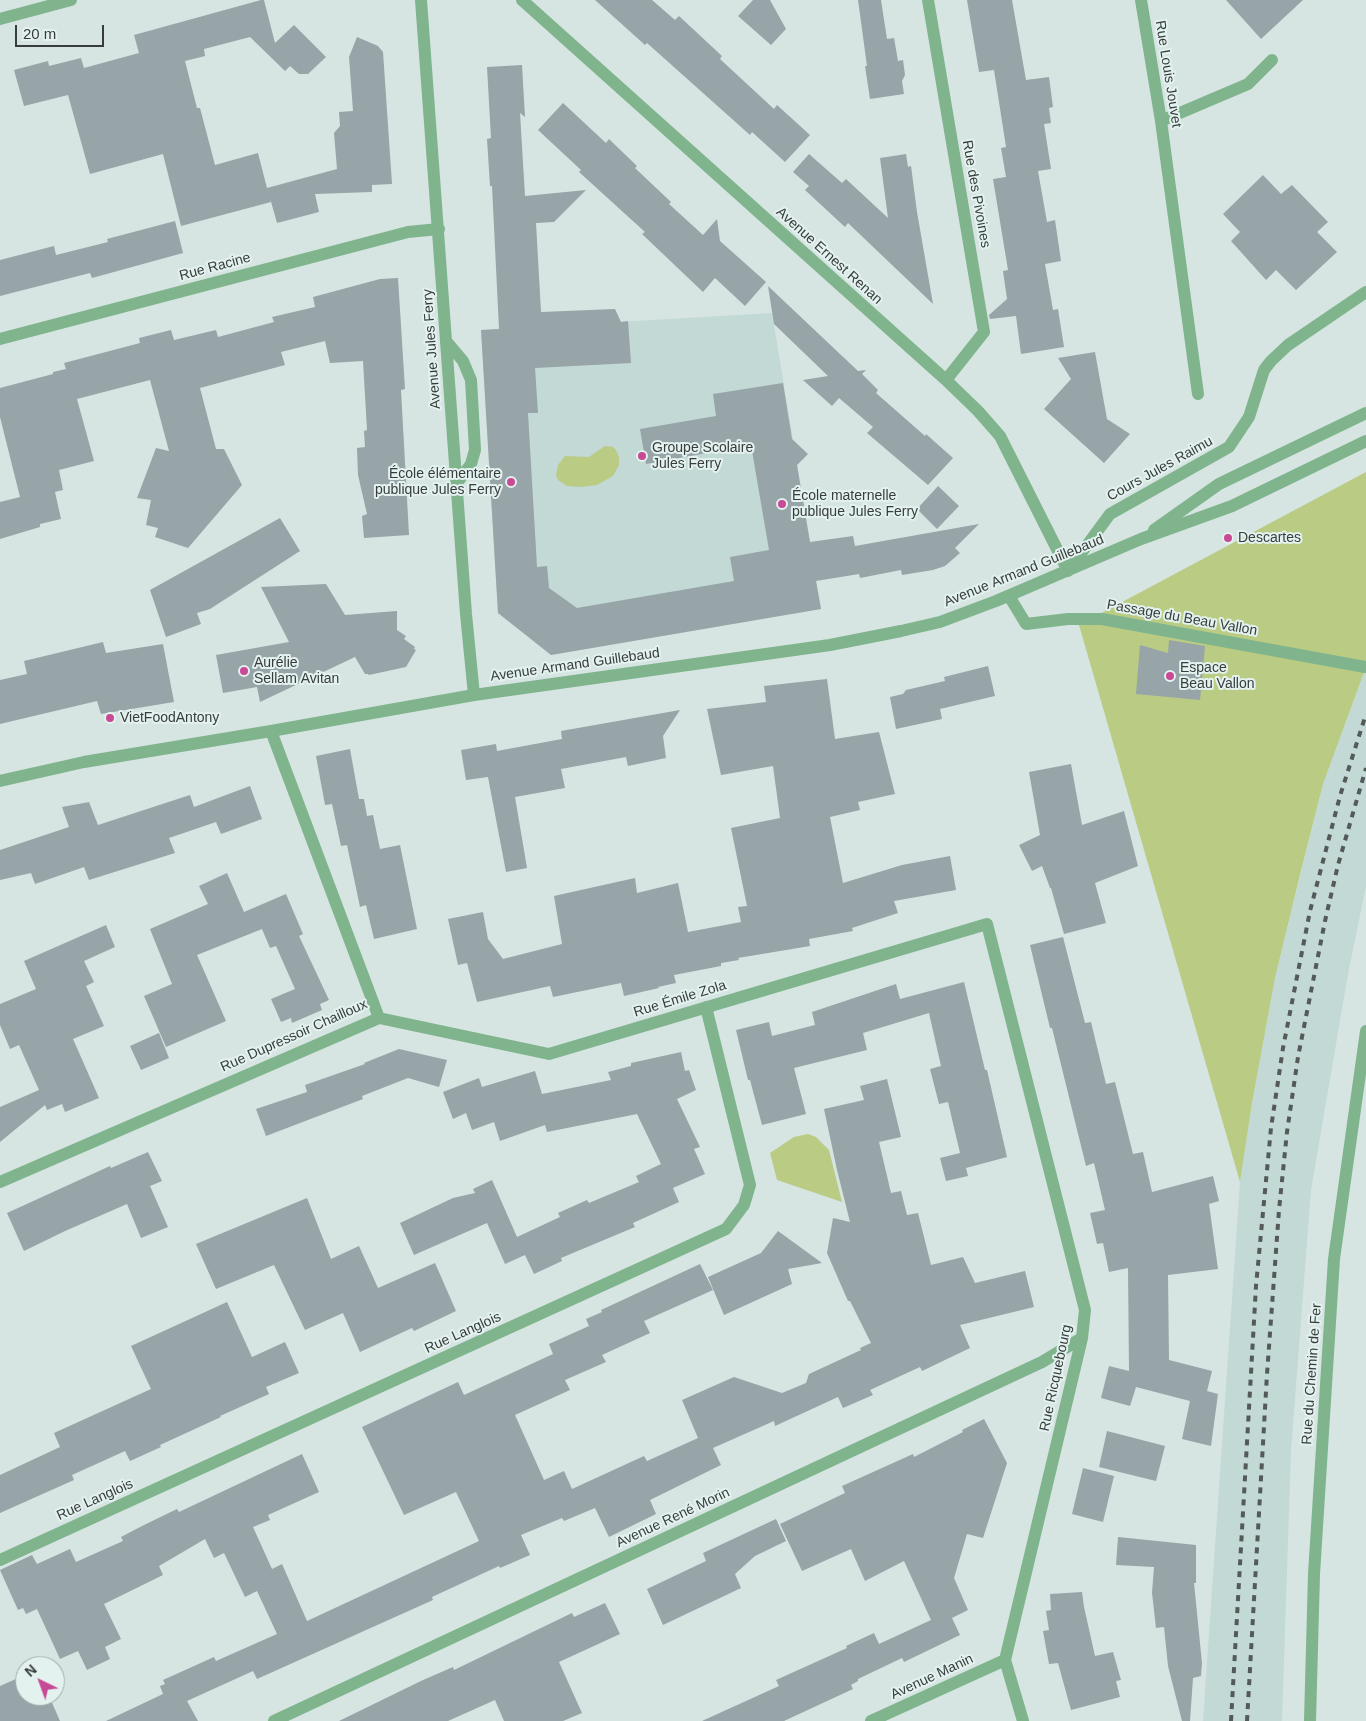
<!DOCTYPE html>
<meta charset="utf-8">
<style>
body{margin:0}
#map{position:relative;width:1366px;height:1721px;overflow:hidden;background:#d6e5e2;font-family:Helvetica,sans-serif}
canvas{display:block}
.north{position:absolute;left:15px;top:1656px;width:50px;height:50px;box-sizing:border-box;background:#e3f2ef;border:1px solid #9faaa7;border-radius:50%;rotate:318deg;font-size:14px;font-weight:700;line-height:20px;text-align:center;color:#383d3c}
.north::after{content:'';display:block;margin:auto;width:18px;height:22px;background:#c84994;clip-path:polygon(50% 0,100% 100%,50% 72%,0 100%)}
.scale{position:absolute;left:15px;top:25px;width:89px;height:22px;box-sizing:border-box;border:2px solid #383d3c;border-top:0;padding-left:6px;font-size:15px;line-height:18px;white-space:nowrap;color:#383d3c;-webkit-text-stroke:4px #e3f2ef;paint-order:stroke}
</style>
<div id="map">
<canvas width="1366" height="1721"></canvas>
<div class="north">N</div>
<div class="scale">20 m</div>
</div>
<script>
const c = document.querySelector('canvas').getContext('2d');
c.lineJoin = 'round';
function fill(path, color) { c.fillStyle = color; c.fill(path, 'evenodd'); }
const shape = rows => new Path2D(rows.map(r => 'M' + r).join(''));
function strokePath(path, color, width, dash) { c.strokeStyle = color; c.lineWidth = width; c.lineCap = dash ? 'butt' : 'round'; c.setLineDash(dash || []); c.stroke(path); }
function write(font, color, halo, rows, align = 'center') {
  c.font = font + ' Helvetica,sans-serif'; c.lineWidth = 4; c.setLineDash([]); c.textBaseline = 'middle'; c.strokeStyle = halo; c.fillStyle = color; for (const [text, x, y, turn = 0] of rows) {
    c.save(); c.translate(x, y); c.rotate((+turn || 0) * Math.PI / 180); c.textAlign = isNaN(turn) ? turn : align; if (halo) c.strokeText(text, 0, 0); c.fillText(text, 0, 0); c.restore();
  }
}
const built = shape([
 [772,313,821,609,551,655,498,613,481,330],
 [1366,667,1366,886,1348,974,1311,1190,1291,1451,1282,1721,1203,1721,1240,1182,1252,1103,1275,978,1323,784]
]);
const green = shape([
 [605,446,613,447,616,450,619,457,619,465,613,476,597,485,581,487,567,486,558,480,556,475,558,465,565,456,589,457],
 [1366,472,1366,667,1323,784,1300,875,1275,978,1252,1103,1240,1182,1079,625],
 [808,1134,816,1137,829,1150,842,1202,777,1180,770,1153,794,1137]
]);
const building = shape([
 [261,0,264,0,275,43,294,25,326,57,308,74,299,74,290,66,285,71,250,37,204,49,205,56,185,61,197,108,200,108,215,165,258,153,267,188,337,169,334,133,340,126,339,112,353,111,349,57,357,37,378,46,383,52,392,184,372,185,372,192,315,194,319,212,277,223,270,198,271,202,181,226,163,154,90,174,68,95,24,106,14,70,48,61,49,66,81,58,84,68,139,53,134,35],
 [595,0,652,0,675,20,679,16,722,56,720,59,774,109,777,105,810,135,785,162,752,132,750,135,647,43,645,45],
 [753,0,770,0,786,29,771,45,738,16],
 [858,0,881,0,887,39,894,38,898,61,903,60,905,75,902,81,904,94,870,99,865,66,867,66],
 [967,0,1012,0,1026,80,1049,77,1053,107,1049,108,1051,123,1044,124,1051,169,1038,171,1047,222,1055,220,1061,261,1045,264,1053,310,1058,309,1064,347,1021,354,1016,316,990,319,989,315,1007,299,1003,271,1008,270,993,179,1006,177,1001,148,1006,147,994,70,979,72],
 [1226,0,1303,0,1261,39],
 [522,65,525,117,520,113,525,196,586,190,554,222,536,223,541,312,615,309,621,322,628,321,631,363,535,368,538,413,528,413,537,567,547,566,549,588,577,608,734,581,730,557,769,550,751,445,646,464,640,429,716,416,713,394,783,383,792,439,808,454,797,465,810,542,853,536,855,546,979,524,955,548,960,553,945,566,933,570,902,575,901,570,860,578,859,574,816,581,821,609,551,655,498,613,481,330,499,329,492,186,490,186,487,139,491,138,487,67],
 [563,103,606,143,609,139,637,166,635,168,671,202,669,204,703,235,717,219,720,241,766,282,745,306,715,278,703,292,642,234,645,232,579,172,581,170,538,130],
 [809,154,842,183,846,179,888,218,880,158,906,154,908,167,911,166,917,212,933,304,848,223,845,227,805,190,809,186,793,172],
 [1263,175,1281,194,1292,185,1328,222,1317,232,1337,252,1296,290,1276,270,1266,280,1231,241,1240,232,1223,214],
 [175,221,183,253,92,278,90,273,0,296,0,260,54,246,56,255,108,242,107,239],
 [398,278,405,389,401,390,409,535,364,538,362,516,367,514,358,475,357,448,365,447,364,431,367,430,363,361,330,363,325,341,281,352,285,365,200,388,216,449,224,449,242,485,188,548,155,537,158,528,146,525,151,500,137,498,156,448,169,451,150,380,77,399,94,461,59,470,63,490,55,492,61,519,40,524,40,527,0,539,0,502,20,497,0,417,0,388,53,374,53,372,66,369,64,363,140,343,139,338,171,330,174,340,216,330,218,337,274,322,272,317,315,307,313,297,380,279],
 [768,286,858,371,866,370,862,374,878,390,876,393,925,436,926,434,953,458,928,485,867,433,873,427,839,398,832,406,803,380,828,376,774,324],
 [1095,352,1107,419,1130,434,1104,463,1044,409,1071,379,1058,358],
 [938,486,959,506,937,529,917,509],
 [280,518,300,551,210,609,197,613,201,624,166,637,150,590],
 [326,584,345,615,397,611,397,630,406,636,404,639,415,647,414,649,416,650,406,667,369,675,368,674,365,674,355,657,260,702,257,687,223,693,216,655,289,642,261,587],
 [1169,640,1205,646,1200,700,1136,694,1140,645,1168,653],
 [103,642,106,653,163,644,174,702,101,714,97,701,0,724,0,680,27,674,24,661],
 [988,666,995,696,940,709,942,719,896,729,890,697,903,694,906,690,945,681,944,677],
 [827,679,835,739,879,732,895,794,858,802,860,810,830,817,843,883,902,865,950,856,956,890,894,901,898,913,852,928,853,931,809,939,810,946,738,958,739,960,721,963,721,966,674,975,676,983,658,987,659,988,624,996,621,983,553,997,550,986,477,1002,467,963,458,965,448,919,483,912,488,939,503,959,562,944,554,896,635,878,637,893,678,883,688,932,741,922,738,907,747,906,731,828,780,818,773,766,721,775,707,709,766,702,764,686],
 [680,710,663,736,666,758,628,766,626,757,561,769,565,788,515,797,527,868,506,872,488,777,466,780,461,750,496,744,497,751,562,739,561,731],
 [350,749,359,799,364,799,367,816,373,815,380,849,400,845,417,929,374,939,366,905,360,907,347,845,341,846,332,804,325,805,316,756],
 [1071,764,1082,825,1124,811,1138,866,1095,883,1106,923,1064,934,1051,888,1050,888,1042,866,1032,871,1019,845,1040,835,1029,772],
 [250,786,262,819,221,834,216,822,169,838,175,853,89,880,84,867,35,884,31,873,0,880,0,850,69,827,62,807,89,802,98,825,190,795,194,807],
 [227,873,244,912,286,894,303,934,299,936,329,1000,320,1004,322,1010,292,1023,291,1018,281,1022,271,999,295,989,276,946,270,948,262,929,197,955,226,1021,166,1047,144,996,172,984,150,929,208,904,199,886],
 [106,925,115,947,84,961,94,982,86,986,104,1026,73,1039,99,1098,65,1112,62,1104,47,1110,45,1105,0,1142,0,1107,39,1090,19,1045,10,1049,0,1025,0,1004,36,989,24,961],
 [1063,937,1085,1023,1091,1022,1106,1084,1115,1082,1133,1154,1143,1152,1152,1192,1213,1176,1219,1201,1209,1204,1218,1269,1168,1275,1169,1360,1212,1371,1207,1391,1218,1394,1211,1446,1182,1439,1190,1401,1136,1387,1130,1406,1101,1398,1109,1366,1129,1371,1128,1268,1109,1272,1103,1243,1097,1244,1090,1213,1105,1210,1094,1163,1086,1166,1052,1028,1050,1028,1030,945],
 [964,982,985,1070,987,1070,1007,1157,966,1168,968,1176,946,1181,940,1158,960,1153,948,1102,939,1104,930,1069,941,1066,929,1013,863,1033,867,1050,794,1068,806,1114,762,1125,750,1080,748,1080,736,1030,769,1022,772,1036,815,1025,812,1012,896,984,900,999],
 [159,1033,169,1058,141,1070,130,1046],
 [399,1049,447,1060,439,1087,408,1078,362,1096,363,1099,266,1136,256,1109,307,1092,305,1085,365,1064,364,1063],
 [681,1052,685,1071,689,1070,696,1090,677,1099,700,1147,694,1149,705,1174,673,1188,679,1202,633,1223,635,1227,561,1258,562,1261,534,1274,525,1255,505,1264,487,1223,414,1255,400,1223,453,1198,475,1193,473,1189,492,1180,517,1237,560,1217,558,1213,587,1200,589,1203,639,1182,636,1176,661,1164,637,1114,547,1132,545,1125,500,1141,494,1122,472,1130,466,1113,453,1119,443,1092,479,1078,482,1087,535,1071,542,1094,611,1080,608,1072,631,1066,631,1063],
 [887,1079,901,1137,879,1142,891,1193,901,1191,907,1215,918,1213,931,1265,963,1257,975,1283,1025,1271,1034,1307,960,1325,970,1348,922,1371,920,1367,870,1390,873,1395,843,1408,838,1397,775,1426,774,1421,713,1448,721,1465,650,1500,656,1514,609,1537,595,1508,564,1521,562,1518,521,1535,530,1555,500,1568,499,1566,432,1597,433,1600,257,1679,253,1671,187,1701,198,1721,106,1721,163,1694,160,1686,165,1684,163,1680,214,1657,216,1661,277,1634,257,1591,245,1597,224,1553,214,1558,205,1539,159,1566,163,1575,104,1604,121,1639,105,1647,110,1659,87,1670,78,1651,60,1659,37,1609,26,1614,23,1608,18,1610,0,1570,32,1555,37,1564,70,1549,76,1562,123,1541,121,1537,142,1526,177,1509,179,1512,302,1454,319,1492,268,1515,270,1520,253,1527,272,1569,282,1564,307,1621,479,1541,456,1492,404,1515,362,1427,458,1382,464,1395,553,1354,549,1344,589,1326,586,1319,602,1312,601,1310,700,1264,713,1290,644,1321,650,1333,602,1355,606,1362,565,1380,570,1390,515,1415,544,1480,564,1471,572,1489,644,1456,647,1461,698,1438,682,1400,734,1377,782,1393,806,1383,809,1374,861,1350,860,1348,871,1343,850,1301,848,1301,827,1253,833,1218,850,1222,837,1170,824,1109,864,1100,860,1086],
 [148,1152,162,1181,150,1186,168,1227,141,1238,127,1204,65,1231,24,1251,7,1213,110,1166,111,1168],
 [307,1198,331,1259,359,1246,378,1288,435,1263,456,1311,414,1331,412,1328,360,1352,343,1313,305,1330,274,1265,216,1289,196,1244],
 [778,1231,822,1263,788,1269,792,1284,724,1315,708,1277,761,1253],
 [227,1302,252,1357,285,1342,299,1373,266,1387,269,1394,220,1416,221,1417,160,1445,161,1447,130,1461,125,1451,72,1475,74,1480,0,1513,0,1475,60,1447,54,1433,151,1389,131,1346],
 [984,1419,1007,1463,983,1538,967,1534,954,1578,968,1610,952,1618,960,1635,904,1662,902,1658,858,1679,858,1681,851,1685,853,1689,784,1721,702,1721,779,1686,776,1680,847,1648,846,1646,874,1633,879,1644,931,1620,904,1561,865,1581,851,1549,802,1571,780,1524,845,1493,842,1486,913,1454,914,1457,963,1432,962,1430],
 [1107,1431,1165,1446,1156,1481,1099,1467],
 [1083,1468,1114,1476,1103,1522,1072,1514],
 [776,1519,786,1541,755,1556,735,1574,741,1588,663,1625,647,1589,706,1561,703,1553],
 [1118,1537,1196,1545,1196,1583,1194,1583,1202,1663,1201,1676,1193,1678,1190,1721,1182,1721,1168,1666,1164,1627,1156,1628,1152,1593,1154,1567,1116,1565],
 [1082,1592,1084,1607,1095,1656,1113,1652,1121,1680,1116,1681,1120,1697,1071,1710,1058,1663,1049,1664,1043,1631,1049,1630,1046,1611,1051,1610,1050,1594],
 [605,1603,620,1634,559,1662,582,1713,563,1721,504,1721,495,1700,448,1721,339,1721,423,1680,453,1667,454,1670,572,1613,574,1617],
 [25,1675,25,1696,49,1696,60,1721,0,1721,0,1686]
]);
const minor = shape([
 [421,0,466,614,474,695],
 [522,0,946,380,978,411,1000,436,1068,571],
 [928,0,984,332,946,380],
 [1141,0,1161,121,1198,394],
 [0,19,71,0],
 [1161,121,1248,84,1272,60],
 [0,339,408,232,439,229],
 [447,342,463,361,471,380,475,450,471,464,457,483],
 [1154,530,1219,484,1366,413],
 [1068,571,1110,514,1229,447,1249,417,1264,370,1271,361,1288,345,1366,292],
 [1009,596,1026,624,1068,619,1102,619,1365,667],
 [0,781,84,762,271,731,474,695,830,645,901,631,940,622,996,601,1141,539,1232,506,1366,441],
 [379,1018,549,1054,987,924,1085,1310,1082,1338,1005,1660,1023,1721],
 [0,1182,379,1018,271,731],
 [0,1560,726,1229,744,1205,750,1185,706,1007],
 [274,1721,1042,1362,1082,1338],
 [871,1721,1005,1660],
 [1310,1721,1314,1574,1334,1259,1366,1031]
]);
const rail = shape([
 [1231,1721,1256,1286,1271,1128,1283,1048,1310,911,1340,796,1366,714],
 [1247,1721,1267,1374,1279,1210,1287,1132,1298,1057,1325,921,1338,865,1366,768]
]);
const markers = [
 [642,456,5,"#c84994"],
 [511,482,5,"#c84994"],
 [782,504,5,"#c84994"],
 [1228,538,5,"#c84994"],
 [244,671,5,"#c84994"],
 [1170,676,5,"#c84994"],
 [110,718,5,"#c84994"]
];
const streetNames = [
 ["Rue Louis Jouvet",1168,74,81],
 ["Rue des Pivoines",976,194,80],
 ["Avenue Ernest Renan",829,256,42],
 ["Rue Racine",215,267,-15],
 ["Avenue Jules Ferry",432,349,-94],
 ["Cours Jules Raimu",1160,469,-29],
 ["Avenue Armand Guillebaud",1024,571,-22],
 ["Passage du Beau Vallon",1182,618,10],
 ["Avenue Armand Guillebaud",575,665,-8],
 ["Rue Émile Zola",680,999,-17],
 ["Rue Dupressoir Chailloux",294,1036,-24],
 ["Rue Langlois",463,1333,-24],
 ["Rue du Chemin de Fer",1312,1374,-86],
 ["Rue Ricquebourg",1056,1378,-78],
 ["Rue Langlois",95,1500,-24],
 ["Avenue René Morin",673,1518,-25],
 ["Avenue Manin",932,1677,-25]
];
const poiNames = [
 ["Groupe Scolaire",652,448],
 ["Jules Ferry",652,464],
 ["École élémentaire",501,474,"right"],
 ["publique Jules Ferry",501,490,"right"],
 ["École maternelle",792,496],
 ["publique Jules Ferry",792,512],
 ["Descartes",1238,538],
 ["Aurélie",254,663],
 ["Sellam Avitan",254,679],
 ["Espace",1180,668],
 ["Beau Vallon",1180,684],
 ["VietFoodAntony",120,718]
];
fill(built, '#c2d9d6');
fill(green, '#bacb84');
fill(building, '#97a4a8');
strokePath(minor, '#7fb48d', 12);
strokePath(rail, '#535a58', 4, [6, 6]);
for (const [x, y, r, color] of markers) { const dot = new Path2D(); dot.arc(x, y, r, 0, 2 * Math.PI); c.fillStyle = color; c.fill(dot); strokePath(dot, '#e3f2ef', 2); }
write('14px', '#383d3c', '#e3f2ef', streetNames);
write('14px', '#383d3c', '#e3f2ef', poiNames, 'left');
</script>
